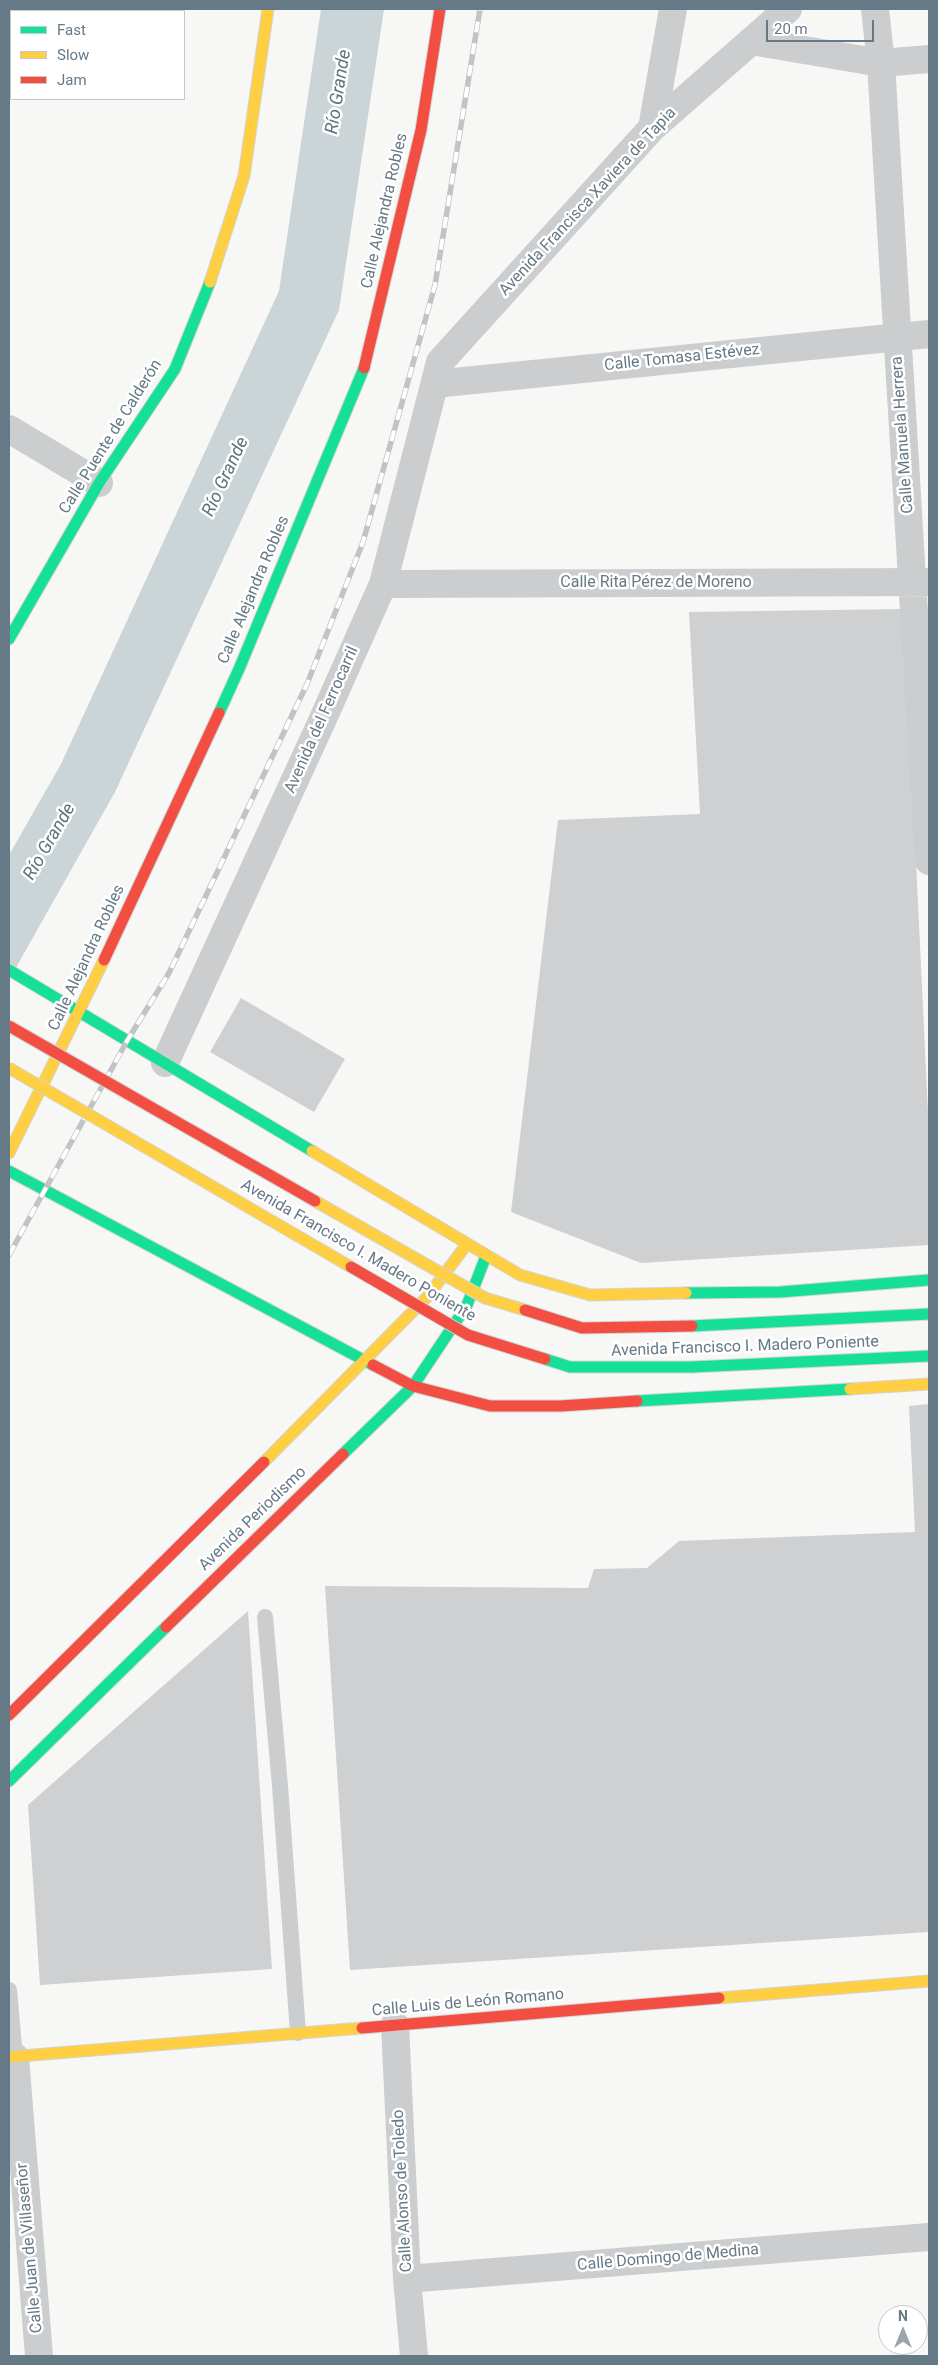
<!DOCTYPE html>
<meta charset="utf-8">
<style>
body{margin:0}
#map{position:relative;width:938px;height:2365px;overflow:hidden;background:#f7f7f6;font-family:Roboto,sans-serif}
canvas{display:block}
.frame{position:absolute;inset:0;border:10px solid #667987;pointer-events:none}
.legend{position:absolute;left:10px;top:10px;width:175px;height:90px;box-sizing:border-box;background:#fff;border:1px solid #c2c9cf;margin:0;padding:6px 9px;list-style:none;font-size:15px;color:#667987}
.legend li{display:flex;align-items:center;gap:10px;height:25px}
.legend b{width:25px;border:1px solid #c2c9cf}
.north{position:absolute;left:878px;top:2305px;width:50px;height:50px;box-sizing:border-box;background:#fff;border:1px solid #c2c9cf;border-radius:50%;rotate:0deg;font-size:14px;font-weight:700;line-height:20px;text-align:center;color:#667987}
.north::after{content:'';display:block;margin:auto;width:18px;height:22px;background:#99a5ae;clip-path:polygon(50% 0,100% 100%,50% 72%,0 100%)}
.scale{position:absolute;left:766px;top:20px;width:108px;height:22px;box-sizing:border-box;border:2px solid #667987;border-top:0;padding-left:6px;font-size:15px;line-height:18px;white-space:nowrap;color:#667987;-webkit-text-stroke:4px #fff;paint-order:stroke}
</style>
<div id="map">
<canvas width="938" height="2365"></canvas>
<div class="frame"></div>
<ul class="legend">
<li><b style="height:6px;background:#16e098"></b>Fast</li>
<li><b style="height:6px;background:#ffcf43"></b>Slow</li>
<li><b style="height:6px;background:#f24e42"></b>Jam</li>
</ul>
<div class="north">N</div>
<div class="scale">20 m</div>
</div>
<script>
const c = document.querySelector('canvas').getContext('2d');
c.lineJoin = 'round';
function fill(path, color) { c.fillStyle = color; c.fill(path, 'evenodd'); }
const shape = rows => new Path2D(rows.map(r => 'M' + r).join(''));
function strokePath(path, color, width, dash) { c.strokeStyle = color; c.lineWidth = width; c.lineCap = dash ? 'butt' : 'round'; c.setLineDash(dash || []); c.stroke(path); }
function write(font, color, halo, rows, align = 'center') {
  c.font = font + ' Roboto,sans-serif'; c.lineWidth = 5; c.setLineDash([]); c.textBaseline = 'middle'; c.strokeStyle = halo; c.fillStyle = color; for (const [text, x, y, turn = 0] of rows) {
    c.save(); c.translate(x, y); c.rotate((+turn || 0) * Math.PI / 180); c.textAlign = isNaN(turn) ? turn : align; if (halo) c.strokeText(text, 0, 0); c.fillText(text, 0, 0); c.restore();
  }
}
const water = shape([
 [321,9,384,9,339,310,115,792,9,980,9,855,61,764,279,291]
]);
const building = shape([
 [904,609,929,1134,929,1245,641,1263,511,1212,558,820,700,814,689,612],
 [241,998,345,1059,314,1112,210,1052],
 [929,1404,929,1932,350,1970,325,1586,588,1588,594,1569,647,1568,679,1541,915,1532,909,1406],
 [248,1611,272,1969,40,1985,28,1805]
]);
const lane = shape([
 [265,1617,280,1786,298,2033],
 [9,1990,15,2057]
]);
const street = shape([
 [875,9,881,63,929,861],
 [751,41,881,63,929,59],
 [652,128,673,9],
 [434,384,929,334],
 [9,429,99,483],
 [383,584,929,582],
 [165,1063,322,721,383,584,440,362,652,128,788,9],
 [395,2025,407,2279,414,2356],
 [15,2057,39,2356],
 [407,2279,929,2237]
]);
const fast = shape([
 [9,639,99,483,175,369,210,282],
 [219,713,239,669,364,368],
 [9,970,312,1151],
 [9,1171,373,1365],
 [686,1293,780,1292,929,1280],
 [692,1326,929,1314],
 [692,1367,929,1356],
 [637,1401,850,1389],
 [343,1454,413,1386,467,1305,486,1256],
 [9,1781,166,1627]
]);
const slow = shape([
 [210,282,244,176,268,9],
 [312,1151,520,1275,590,1295,686,1293],
 [9,1153,104,960],
 [850,1389,929,1384],
 [264,1462,428,1296,467,1244],
 [719,1998,929,1981],
 [9,2057,362,2028]
]);
const jam = shape([
 [364,368,421,130,440,9],
 [104,960,219,713],
 [373,1365,413,1386,490,1406,560,1406,637,1401],
 [166,1627,343,1454],
 [9,1715,264,1462],
 [362,2028,719,1998]
]);
const rail = shape([
 [9,1255,127,1041,169,973,307,684,363,542,435,285,480,9]
]);
const fastBridge = shape([
 [545,1359,570,1367,692,1367]
]);
const slowBridge = shape([
 [9,1068,351,1267],
 [315,1201,485,1298,525,1310]
]);
const jamBridge = shape([
 [9,1026,315,1201],
 [351,1267,468,1335,545,1359],
 [525,1310,582,1328,692,1326]
]);
const streetNames = [
 ["Avenida Francisca Xaviera de Tapia",588,202,-47],
 ["Calle Alejandra Robles",385,211,-77],
 ["Calle Tomasa Estévez",682,358,-6],
 ["Calle Manuela Herrera",903,435,-94],
 ["Calle Puente de Calderón",111,437,-58],
 ["Calle Rita Pérez de Moreno",656,583],
 ["Calle Alejandra Robles",254,590,-67],
 ["Avenida del Ferrocarril",322,720,-66],
 ["Calle Alejandra Robles",87,958,-65],
 ["Avenida Francisco I. Madero Poniente",358,1251,30],
 ["Avenida Francisco I. Madero Poniente",745,1347,-2],
 ["Avenida Periodismo",253,1519,-44],
 ["Calle Luis de León Romano",468,2003,-5],
 ["Calle Alonso de Toledo",403,2191,-93],
 ["Calle Juan de Villaseñor",30,2248,-95],
 ["Calle Domingo de Medina",668,2258,-5]
];
const waterNames = [
 ["Río Grande",339,92,-81],
 ["Río Grande",226,477,-65],
 ["Río Grande",50,842,-60]
];
fill(water, '#cbd4d6');
fill(building, '#ced0d1');
strokePath(fast, '#d4d5d5', 13);
strokePath(slow, '#d4d5d5', 13);
strokePath(jam, '#d4d5d5', 13);
strokePath(lane, '#cccdce', 16);
strokePath(street, '#cccdce', 28);
strokePath(fast, '#16e098', 11);
strokePath(slow, '#ffcf43', 11);
strokePath(jam, '#f24e42', 11);
strokePath(rail, '#c1c3c4', 5.5);
strokePath(rail, '#fff', 4, [11]);
strokePath(fastBridge, '#d4d5d6', 13, []);
strokePath(slowBridge, '#d4d5d6', 13, []);
strokePath(jamBridge, '#d4d5d6', 13, []);
strokePath(fastBridge, '#16e098', 11);
strokePath(slowBridge, '#ffcf43', 11);
strokePath(jamBridge, '#f24e42', 11);
write('16px', '#667987', '#fff', streetNames);
write('italic 18px', '#5d747c', '#fff', waterNames);
</script>
